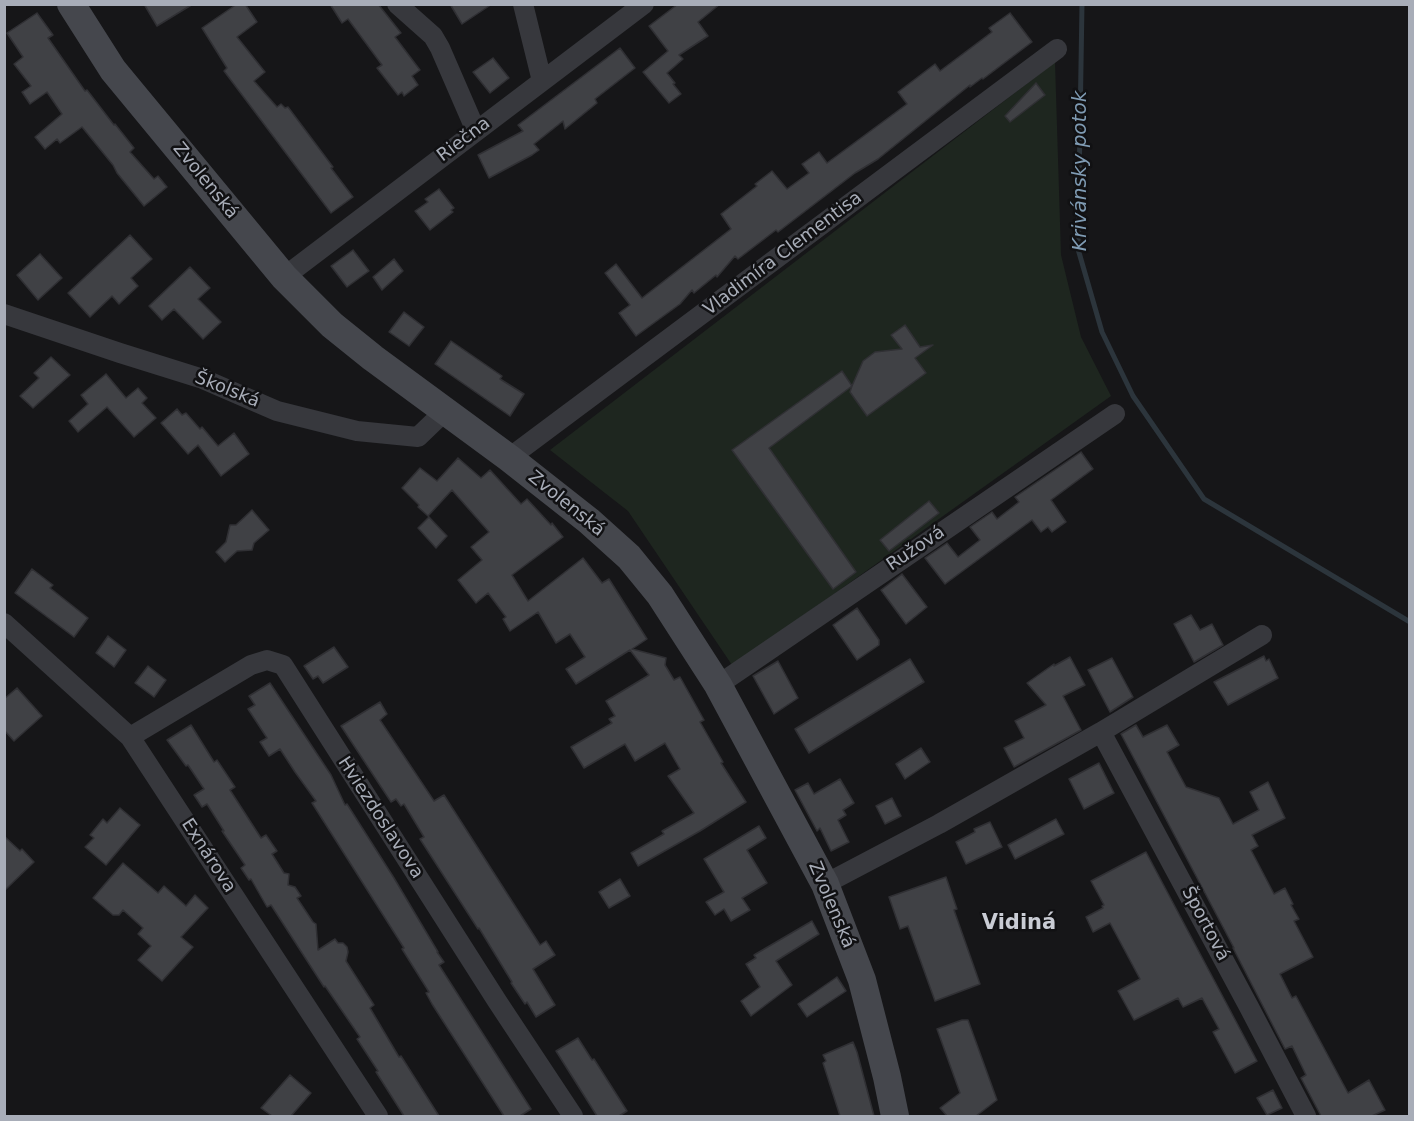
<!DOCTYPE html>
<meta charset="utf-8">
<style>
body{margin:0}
#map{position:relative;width:1414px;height:1121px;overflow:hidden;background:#161618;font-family:"DejaVu Sans",sans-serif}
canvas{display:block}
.frame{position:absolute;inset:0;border:6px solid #a8adb8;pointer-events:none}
</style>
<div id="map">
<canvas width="1414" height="1121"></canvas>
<div class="frame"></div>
</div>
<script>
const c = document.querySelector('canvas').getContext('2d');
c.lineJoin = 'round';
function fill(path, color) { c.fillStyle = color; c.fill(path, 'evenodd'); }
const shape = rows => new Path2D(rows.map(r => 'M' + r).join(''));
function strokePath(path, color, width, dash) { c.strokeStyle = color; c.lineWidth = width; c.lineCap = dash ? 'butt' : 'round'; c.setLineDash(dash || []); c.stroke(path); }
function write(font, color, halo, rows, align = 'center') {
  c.font = font + ' "DejaVu Sans",sans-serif'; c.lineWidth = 5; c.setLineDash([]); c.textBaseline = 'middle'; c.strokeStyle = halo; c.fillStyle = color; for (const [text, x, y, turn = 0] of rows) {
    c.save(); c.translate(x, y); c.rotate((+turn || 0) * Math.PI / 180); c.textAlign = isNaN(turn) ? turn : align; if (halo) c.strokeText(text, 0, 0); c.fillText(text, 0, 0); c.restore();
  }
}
const green = shape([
 [1055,62,1061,255,1081,337,1111,396,834,594,732,665,628,511,550,450]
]);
const stream = shape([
 [1082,4,1078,249,1102,332,1133,396,1204,499,1410,622]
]);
const building = shape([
 [144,4,193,4,157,26,144,4],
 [237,4,245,4,257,22,237,37,265,72,254,81,277,107,281,104,285,108,288,107,333,167,331,168,353,197,331,213,224,71,227,68,202,28,237,4],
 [330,4,378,4,401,33,395,37,420,70,412,76,418,85,404,96,402,92,398,95,377,68,382,65,348,19,342,23,330,4],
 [450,4,492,4,462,24,450,4],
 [678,4,720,4,698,22,708,36,679,55,683,59,667,73,675,83,673,84,681,94,669,103,643,72,668,51,649,26,678,4],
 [37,13,53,35,48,38,85,91,87,90,114,125,115,124,134,148,130,152,154,179,158,176,167,187,144,206,117,173,113,165,82,127,60,143,57,139,45,149,35,137,62,114,47,92,30,104,22,92,31,86,14,64,23,57,7,33,37,13],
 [1010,13,1032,42,983,79,982,78,970,87,970,85,878,159,855,173,778,232,776,230,738,259,735,256,717,277,716,275,694,293,692,290,680,304,636,336,619,313,630,305,605,273,616,264,642,298,731,229,721,214,757,186,755,184,772,171,787,189,809,173,802,164,819,152,827,163,907,104,898,92,935,64,940,71,992,32,989,28,1010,13],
 [620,48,635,68,595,99,597,103,565,129,563,121,534,144,539,150,532,155,489,178,478,155,523,131,518,125,620,48],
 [493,58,509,78,490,93,473,72,493,58],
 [1036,83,1045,95,1010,122,1005,116,1036,83],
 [439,189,454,208,451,210,453,212,430,230,415,211,428,202,425,199,439,189],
 [130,235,152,259,131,278,138,286,119,304,112,296,90,317,68,293,130,235],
 [353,250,369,271,347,287,331,266,353,250],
 [40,254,62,278,38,300,17,275,40,254],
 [394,259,403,271,382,290,373,277,394,259],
 [190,267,210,288,198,299,221,322,203,339,174,309,162,320,149,306,190,267],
 [404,312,424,327,409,346,389,332,404,312],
 [905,325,920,347,933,345,915,358,926,373,867,416,850,392,852,386,769,448,856,572,833,589,732,450,842,371,852,386,863,361,875,352,902,349,891,335,905,325],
 [451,341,502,376,500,379,524,394,510,416,435,364,451,341],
 [51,357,70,375,33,408,20,396,39,378,34,373,51,357],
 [106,374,126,398,138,388,147,398,142,403,156,418,134,437,107,407,78,432,69,421,88,404,81,395,106,374],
 [177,409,182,415,186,413,200,429,202,427,218,446,234,433,249,454,221,476,198,445,188,454,161,423,177,409],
 [1081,452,1093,469,1051,500,1066,522,1052,532,1048,527,1041,532,1032,520,945,584,925,558,947,543,958,557,980,540,970,527,992,512,997,519,1019,502,1015,497,1081,452],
 [458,458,481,478,490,470,521,504,527,499,551,525,552,523,563,537,512,575,528,601,583,558,602,583,609,579,647,639,632,649,666,658,665,665,674,680,680,677,704,720,700,722,723,762,721,763,746,802,700,831,638,866,631,853,664,834,662,831,694,813,668,776,680,769,665,743,635,761,625,744,584,768,571,747,612,723,609,719,615,716,606,701,649,675,630,650,576,684,566,669,585,657,570,634,556,643,538,612,510,631,503,619,506,617,488,593,476,603,458,580,482,560,471,547,489,532,452,490,428,516,418,507,419,505,402,488,420,468,437,481,458,458],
 [929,501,939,513,889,551,880,540,929,501],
 [252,510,269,530,254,543,252,550,237,551,225,562,216,552,226,542,230,525,236,525,252,510],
 [429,517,447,536,436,548,418,528,429,517],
 [32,569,53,585,50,588,88,618,74,637,15,593,32,569],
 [902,574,927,607,906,624,881,590,902,574],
 [857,608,879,640,879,645,857,660,833,625,857,608],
 [1191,615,1200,630,1212,624,1223,645,1194,662,1174,624,1191,615],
 [108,636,126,650,114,667,96,653,108,636],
 [334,647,348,667,323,683,318,676,313,679,304,666,334,647],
 [1264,656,1266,661,1269,659,1278,678,1228,705,1214,682,1264,656],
 [1070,657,1085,685,1063,696,1081,730,1014,767,1004,748,1024,738,1015,721,1046,705,1027,683,1054,664,1054,666,1070,657],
 [1112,658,1133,697,1110,712,1088,670,1112,658],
 [910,659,924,682,809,753,795,729,910,659],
 [778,661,798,698,774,714,753,676,778,661],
 [148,666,166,680,154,697,135,683,148,666],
 [270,683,331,775,345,805,347,804,394,878,438,952,437,952,444,962,439,965,531,1109,520,1116,504,1116,432,1004,426,993,429,992,402,949,404,948,312,803,316,801,295,772,280,749,269,756,260,742,267,738,248,709,255,705,249,696,270,683],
 [17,688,42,716,14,741,4,730,4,699,17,688],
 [380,702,387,714,380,720,434,801,444,795,540,945,546,941,555,955,533,969,555,1005,536,1017,527,1002,525,1004,511,983,512,982,479,928,478,929,420,839,424,837,404,804,401,806,396,799,391,802,341,726,380,702],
 [191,725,214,762,217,760,235,787,230,790,261,838,266,835,277,851,272,854,284,873,289,874,288,885,295,887,301,896,297,898,313,922,316,924,318,950,335,939,338,943,343,943,347,947,348,952,346,961,374,1005,370,1008,399,1057,401,1056,439,1116,404,1116,376,1072,378,1071,357,1039,360,1037,325,986,324,987,271,905,267,907,251,879,249,880,241,868,245,865,222,831,224,831,207,804,202,807,194,795,204,789,188,765,186,766,167,740,191,725],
 [1136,725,1143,737,1167,725,1179,745,1167,752,1186,787,1219,798,1233,824,1259,810,1250,792,1268,782,1285,818,1252,835,1258,846,1251,850,1274,894,1285,888,1293,904,1291,905,1299,919,1294,921,1313,957,1280,974,1292,998,1296,996,1348,1093,1369,1080,1385,1110,1372,1116,1321,1116,1301,1078,1306,1075,1292,1046,1285,1049,1233,948,1234,948,1121,734,1136,725],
 [921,748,930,762,905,779,896,764,921,748],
 [1099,763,1114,793,1084,809,1069,779,1099,763],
 [840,779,854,803,843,810,846,815,838,820,849,842,831,851,820,828,817,831,795,790,808,783,814,794,840,779],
 [892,798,901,816,885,824,876,806,892,798],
 [120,808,140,825,106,865,85,847,94,838,90,835,103,819,107,823,120,808],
 [1056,819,1064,834,1015,859,1008,845,1056,819],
 [990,822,1002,847,966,864,956,842,975,832,974,829,990,822],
 [759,826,766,838,747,850,767,883,742,898,750,910,731,921,724,909,715,915,706,902,724,892,704,859,759,826],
 [4,836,20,851,22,849,34,862,4,891,4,836],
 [1146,852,1257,1061,1235,1073,1213,1032,1219,1029,1202,998,1183,1007,1178,998,1134,1020,1118,991,1140,979,1110,923,1093,932,1086,917,1103,908,1102,906,1104,905,1091,881,1146,852],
 [123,863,158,893,164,886,186,906,195,895,208,908,181,937,193,947,162,981,138,960,151,946,138,934,143,928,123,910,119,915,113,915,93,898,123,863],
 [946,877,957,909,954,910,980,984,935,1001,908,926,900,929,889,897,946,877],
 [620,879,630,896,609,908,599,892,620,879],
 [812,921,819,934,776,961,792,985,751,1016,741,1001,760,987,746,964,756,958,754,955,812,921],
 [837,977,846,991,807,1017,798,1004,837,977],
 [962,1020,968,1020,997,1100,976,1116,947,1116,940,1108,960,1093,937,1029,962,1020],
 [578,1038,592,1060,594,1059,627,1111,619,1116,597,1116,556,1051,578,1038],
 [853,1042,857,1052,874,1116,840,1116,823,1063,826,1061,823,1055,853,1042],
 [290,1075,311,1093,291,1116,272,1116,261,1108,290,1075],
 [1273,1090,1282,1108,1267,1115,1257,1098,1273,1090]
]);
const street = shape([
 [397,4,433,36,440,48,476,131],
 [523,4,542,81],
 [284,277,644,4],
 [4,314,120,353,203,379,277,411,357,431,418,437,445,411],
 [509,458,1057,49],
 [4,623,130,737,378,1116],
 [718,685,1115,414],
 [1101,732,1249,1007,1306,1116],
 [130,737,251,665,267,660,283,665,497,1001,573,1116],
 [825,884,939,824,1101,732,1262,635]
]);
const secondary = shape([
 [71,4,113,70,284,277,332,325,373,358,509,458,589,521,629,557,660,595,718,685,825,884,862,980,887,1077,895,1116]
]);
const streetNames = [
 ["Riečna",464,140,-37],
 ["Zvolenská",205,181,51],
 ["Vladimíra Clementisa",783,254,-37],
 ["Školská",227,390,22],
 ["Zvolenská",566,504,39],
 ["Ružová",916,549,-34],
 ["Hviezdoslavova",380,818,57],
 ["Exnárova",208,856,57],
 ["Zvolenská",831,905,67],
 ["Športová",1205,924,62]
];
const waterNames = [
 ["Krivánsky potok",1081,171,-90]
];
const quarterNames = [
 ["Vidiná",1019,924]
];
fill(green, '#1e261f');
strokePath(stream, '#2c353c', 5);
fill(building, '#404145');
strokePath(building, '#303034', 1.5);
strokePath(street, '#37383d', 20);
strokePath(secondary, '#45474d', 28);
write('18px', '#a8adb8', '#111113', streetNames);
write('italic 20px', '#7f9bb3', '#111113', waterNames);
write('bold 21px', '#c9ccd4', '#111113', quarterNames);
</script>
